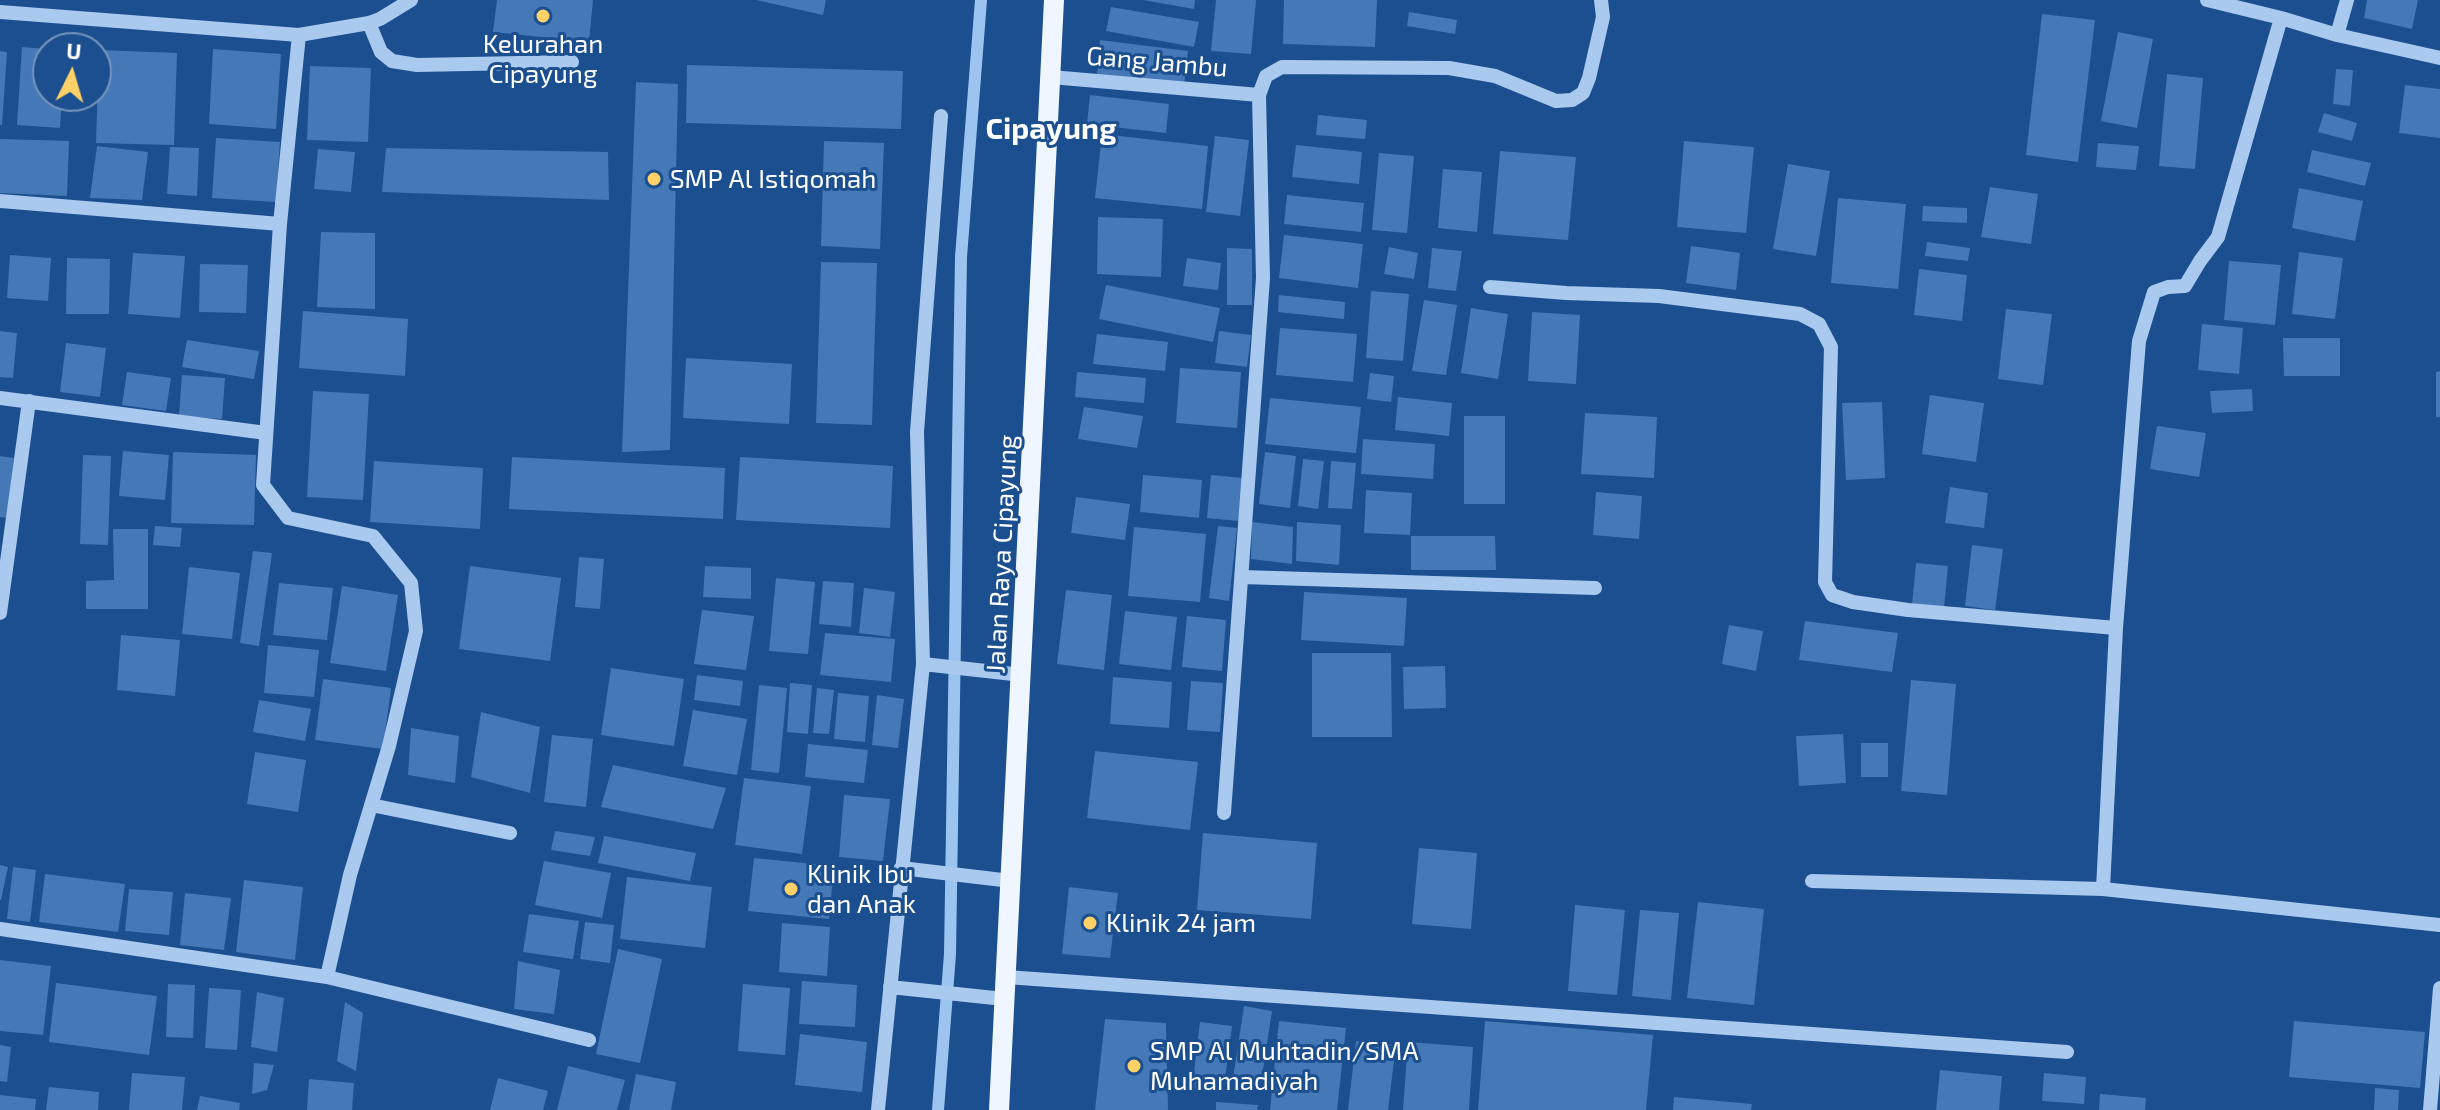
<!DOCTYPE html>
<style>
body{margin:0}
#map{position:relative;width:2440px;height:1110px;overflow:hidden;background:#1b4f8f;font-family:"Exo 2",sans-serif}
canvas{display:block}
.north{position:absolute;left:32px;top:32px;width:80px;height:80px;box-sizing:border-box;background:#1b4f8f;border:2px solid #7695bc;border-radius:50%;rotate:5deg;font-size:22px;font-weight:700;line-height:32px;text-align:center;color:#fff}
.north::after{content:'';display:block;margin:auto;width:28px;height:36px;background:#ffd166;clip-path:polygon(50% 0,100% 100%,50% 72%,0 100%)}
</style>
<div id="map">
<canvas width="2440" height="1110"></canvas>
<div class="north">U</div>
</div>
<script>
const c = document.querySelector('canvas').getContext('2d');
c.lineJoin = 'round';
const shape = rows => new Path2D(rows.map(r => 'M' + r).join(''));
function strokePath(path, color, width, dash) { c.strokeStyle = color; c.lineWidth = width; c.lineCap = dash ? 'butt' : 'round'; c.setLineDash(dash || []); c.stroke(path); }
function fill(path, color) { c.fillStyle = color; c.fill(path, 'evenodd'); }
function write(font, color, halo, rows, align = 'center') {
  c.font = font + ' "Exo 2",sans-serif'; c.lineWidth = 6; c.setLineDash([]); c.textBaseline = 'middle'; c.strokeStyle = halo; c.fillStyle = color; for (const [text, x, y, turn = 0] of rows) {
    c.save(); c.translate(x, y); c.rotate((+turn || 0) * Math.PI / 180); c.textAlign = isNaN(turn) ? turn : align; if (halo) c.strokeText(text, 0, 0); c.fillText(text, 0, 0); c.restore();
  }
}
const stream = shape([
 [938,1110,950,954,961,257,981,0]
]);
const building = shape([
 [497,0,593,0,589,42,493,32],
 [756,0,826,0,823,15],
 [1143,0,1195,0,1194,9],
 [1216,0,1256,0,1251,54,1211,51],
 [1284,0,1377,0,1375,47,1283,44],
 [2367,0,2418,0,2412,29,2364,18],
 [1111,7,1199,22,1194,47,1106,31],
 [1409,12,1457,20,1455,34,1407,26],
 [2042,14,2095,20,2078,162,2026,155],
 [2118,32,2153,39,2137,128,2101,121],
 [1100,40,1188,51,1184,85,1097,75],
 [22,47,48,49,48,96,62,96,60,128,17,125],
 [213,49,281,54,276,129,209,124],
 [99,50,177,53,174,145,96,143],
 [0,51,7,52,2,125,0,125],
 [687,65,903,71,901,129,686,123],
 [310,66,371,68,368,142,307,140],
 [2336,69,2353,70,2350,106,2333,104],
 [2167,74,2203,78,2195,169,2159,166],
 [636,82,678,84,670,450,622,452],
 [2405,85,2440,89,2440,138,2399,133],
 [1090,95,1169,104,1166,133,1087,124],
 [2324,113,2357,123,2352,141,2318,132],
 [1318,115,1367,120,1365,139,1316,135],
 [1102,134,1208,146,1202,209,1095,198],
 [1215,136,1249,140,1240,216,1206,212],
 [216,138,280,142,276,202,212,198],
 [0,139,69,141,67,196,0,193],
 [824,141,884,143,880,249,821,246],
 [1684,141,1754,147,1746,233,1677,227],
 [2098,143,2139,146,2136,170,2096,167],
 [1296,145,1362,152,1359,184,1292,177],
 [97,146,148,152,142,200,90,198],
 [170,147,199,148,197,196,167,194],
 [386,148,608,152,609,200,382,192],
 [318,149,355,152,351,192,314,189],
 [2312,150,2371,163,2365,186,2307,172],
 [1500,151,1576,157,1568,240,1493,234],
 [1379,153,1414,156,1407,233,1372,230],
 [1788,164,1830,171,1816,256,1773,249],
 [1443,169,1482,172,1477,232,1438,228],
 [1990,187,2038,194,2031,244,1981,237],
 [2299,188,2363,201,2355,241,2292,228],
 [1287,195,1364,203,1361,232,1284,224],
 [1838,198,1906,204,1898,289,1831,283],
 [1923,206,1967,208,1967,223,1922,221],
 [1098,217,1163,219,1161,277,1097,274],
 [321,232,375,233,375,309,317,307],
 [1284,235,1363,244,1358,288,1279,278],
 [1927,242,1970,248,1968,261,1925,256],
 [1691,246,1740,253,1736,290,1686,283],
 [1389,247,1418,253,1414,279,1384,274],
 [1227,248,1252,249,1252,305,1227,305],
 [1432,248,1462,251,1456,291,1428,288],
 [2299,252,2343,258,2335,319,2292,314],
 [133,253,185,256,180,318,128,314],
 [10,255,51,258,48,301,7,298],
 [67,258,110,259,109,314,66,314],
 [1187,258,1221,263,1218,290,1183,286],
 [2229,261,2281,265,2275,325,2224,320],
 [821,262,877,263,872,425,816,423],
 [200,264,248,265,246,313,199,312],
 [1919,269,1967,275,1962,321,1914,315],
 [1106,285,1220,308,1213,342,1099,319],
 [1371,291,1409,294,1403,361,1366,358],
 [1279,295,1345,302,1344,319,1278,312],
 [1424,300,1457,305,1446,375,1412,371],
 [1471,308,1508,314,1498,379,1461,373],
 [2006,309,2052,314,2043,385,1998,379],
 [303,311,408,319,405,376,299,368],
 [1532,312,1580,315,1576,384,1528,381],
 [2202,324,2243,328,2239,374,2198,370],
 [1280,328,1357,334,1353,382,1276,375],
 [0,331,17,333,13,378,0,377],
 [1219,331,1251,335,1247,367,1215,363],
 [1097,334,1168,342,1165,371,1093,364],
 [2283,338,2340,338,2340,376,2284,376],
 [187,340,259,351,254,379,182,367],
 [66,343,106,348,100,397,60,392],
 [686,358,792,364,789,424,683,418],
 [1180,368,1241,372,1237,428,1176,423],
 [2440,371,2440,417,2436,417,2436,372],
 [127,372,171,378,166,411,122,405],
 [1077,372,1146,378,1144,403,1075,397],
 [1370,373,1394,376,1391,402,1367,399],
 [182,375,225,378,222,419,179,416],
 [2252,389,2253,411,2212,413,2210,391],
 [313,391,369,394,363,500,307,497],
 [1930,395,1984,403,1976,462,1922,454],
 [1398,397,1452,403,1449,436,1395,430],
 [1270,398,1361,407,1356,453,1265,444],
 [1882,402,1885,478,1846,480,1842,403],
 [1084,407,1143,416,1137,448,1078,439],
 [1585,413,1657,417,1654,478,1581,474],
 [1464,416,1505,416,1505,504,1464,504],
 [2157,426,2206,433,2199,477,2150,469],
 [1363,439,1435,444,1433,479,1361,474],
 [123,451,169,455,165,500,119,496],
 [173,452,256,455,254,525,171,523],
 [1265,452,1296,456,1290,508,1259,504],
 [83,455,111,456,108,545,80,544],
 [0,456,14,458,7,518,0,517],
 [512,457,725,468,723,519,509,509],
 [740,457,893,466,890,528,736,520],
 [1303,459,1324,461,1318,509,1298,506],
 [374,461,483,468,480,529,370,522],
 [1331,461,1356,463,1352,509,1328,508],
 [1143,475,1202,480,1199,518,1140,512],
 [1211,475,1243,478,1239,521,1207,518],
 [1950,487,1988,493,1984,528,1945,523],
 [1366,490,1412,493,1410,535,1364,533],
 [1596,492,1642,496,1639,539,1593,535],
 [1076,497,1130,504,1125,540,1071,533],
 [1252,522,1293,527,1292,564,1251,559],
 [1297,522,1341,525,1339,565,1296,561],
 [155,526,182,528,180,547,153,545],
 [1218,526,1237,528,1229,601,1209,598],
 [1134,527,1206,534,1200,602,1128,596],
 [113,529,148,529,148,609,86,609,86,581,114,580],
 [1411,536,1495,536,1496,570,1411,570],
 [1972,545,2003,549,1995,610,1965,606],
 [253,551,272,553,259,646,240,643],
 [579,557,604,559,600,609,575,607],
 [1916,563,1948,566,1944,608,1912,605],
 [470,566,561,578,550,661,459,649],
 [705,566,751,568,751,599,703,597],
 [189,567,240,573,232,639,182,634],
 [776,578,815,582,808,654,769,651],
 [823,581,854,583,851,627,819,624],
 [279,583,333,588,327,640,273,635],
 [342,586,398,595,386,671,330,663],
 [864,588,895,592,890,637,859,633],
 [1066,590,1112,595,1104,670,1057,664],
 [1304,592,1407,598,1404,646,1301,640],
 [702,610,754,616,746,670,694,664],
 [1125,611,1177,617,1171,670,1119,664],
 [1187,616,1226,620,1222,671,1182,667],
 [1805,621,1898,633,1892,672,1799,660],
 [1729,625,1763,631,1756,671,1722,664],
 [825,633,895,639,891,682,820,675],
 [121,635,180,640,175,696,117,690],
 [268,645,319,650,314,697,264,693],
 [1312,653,1391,653,1392,737,1312,737],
 [1445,666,1446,708,1404,709,1403,667],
 [611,668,684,679,674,746,601,735],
 [697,675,743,681,740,706,694,700],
 [1113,677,1172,682,1169,728,1110,724],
 [323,679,391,688,383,749,315,740],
 [1911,680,1956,684,1947,795,1901,791],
 [1191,681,1223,683,1220,732,1187,730],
 [790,683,812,685,808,734,787,732],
 [759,685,787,688,779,773,751,770],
 [817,688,834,690,829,734,813,733],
 [838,693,869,696,865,742,834,739],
 [877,695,904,699,898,748,872,745],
 [259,700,311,709,305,741,253,732],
 [693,710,747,719,737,775,683,766],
 [481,712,540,727,530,793,471,777],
 [411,728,459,736,455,783,408,775],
 [1843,734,1846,783,1799,786,1796,736],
 [552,735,593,739,586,807,544,802],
 [1861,743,1888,743,1888,777,1861,777],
 [808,744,868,750,864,783,805,777],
 [1095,751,1198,762,1190,830,1087,818],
 [255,752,306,760,298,812,247,804],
 [613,765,726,788,713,829,601,807],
 [744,778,811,786,802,854,735,845],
 [844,795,890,799,883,861,839,857],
 [555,831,595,837,590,856,551,850],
 [1203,833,1317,843,1311,919,1197,910],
 [604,836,696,853,690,881,598,863],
 [1419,848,1477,853,1471,929,1412,924],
 [754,858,834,866,829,919,748,911],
 [544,861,611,873,602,918,535,905],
 [0,865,8,867,1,900,0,900],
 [13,867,36,870,30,922,7,919],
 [45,874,125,884,118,932,39,922],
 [627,877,712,887,705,948,620,939],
 [244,880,303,887,295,960,236,952],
 [1069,887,1118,893,1110,958,1062,954],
 [129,889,173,892,169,935,125,931],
 [185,893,231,898,224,950,180,945],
 [1698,902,1764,909,1754,1005,1687,998],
 [1575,905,1625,910,1617,995,1568,991],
 [1640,910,1679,913,1671,1000,1632,996],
 [529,914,579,921,573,959,523,952],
 [585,922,614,925,610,963,580,959],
 [782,923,830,927,827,976,779,972],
 [618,949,662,959,640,1063,596,1054],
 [0,960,51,966,43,1035,0,1031],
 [518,961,560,970,554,1014,514,1009],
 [802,981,857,985,855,1027,799,1024],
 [56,983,157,996,149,1055,49,1042],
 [168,984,195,985,193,1038,166,1037],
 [743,984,790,988,785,1055,738,1051],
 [209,988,241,990,237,1050,205,1048],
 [257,992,284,998,277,1052,251,1047],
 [345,1002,363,1013,356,1071,337,1061],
 [1244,1006,1272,1011,1260,1089,1232,1085],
 [1105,1019,1166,1023,1168,1110,1095,1110],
 [1279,1021,1346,1028,1337,1110,1270,1110],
 [1485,1021,1653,1035,1646,1110,1478,1110],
 [2294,1021,2425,1032,2420,1088,2289,1077],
 [1200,1022,1232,1026,1223,1093,1192,1089],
 [800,1034,867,1042,862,1092,795,1085],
 [1356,1041,1396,1045,1388,1110,1348,1110],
 [1408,1042,1473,1047,1469,1110,1403,1110],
 [0,1045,11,1047,7,1082,0,1081],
 [254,1063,274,1065,267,1090,252,1094],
 [568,1066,625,1080,617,1110,557,1110],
 [1940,1070,2002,1076,1999,1110,1936,1110],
 [132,1073,185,1077,182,1110,129,1110],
 [2044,1073,2086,1077,2084,1104,2042,1101],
 [636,1074,676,1082,671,1110,629,1110],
 [498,1078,548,1091,543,1110,490,1110],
 [309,1079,354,1083,352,1110,307,1110],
 [49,1087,99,1092,98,1110,46,1110],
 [2375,1088,2399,1090,2398,1110,2374,1110],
 [2100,1094,2146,1098,2145,1110,2099,1110],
 [0,1095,36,1099,35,1110,0,1110],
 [200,1096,240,1103,239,1110,197,1110],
 [1674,1097,1752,1104,1751,1110,1673,1110],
 [1216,1102,1258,1105,1257,1110,1216,1110]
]);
const minor = shape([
 [0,12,299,35,369,23,380,19,411,0],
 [2281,18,2337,35,2440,58],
 [369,23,381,52,392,61,417,65,572,62],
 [2337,35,2347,0],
 [1051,77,1259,95],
 [0,201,280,224],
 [1490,287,1566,293,1659,296,1800,314,1819,324,1831,347,1825,582,1832,595,1853,602,1908,610,2116,628],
 [0,398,266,433],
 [1242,577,1595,588],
 [0,613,29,401],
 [923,664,1022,675],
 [371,805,510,833],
 [1224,813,1263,278,1259,95,1266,76,1282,67,1449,68,1495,76,1556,101,1572,100,1583,93,1589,78,1603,17,1601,0],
 [901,868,1011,881],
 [1812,881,2103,889,2440,925],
 [2103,889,2116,628,2139,341,2154,292,2168,287,2185,286,2200,261,2218,237,2281,18,2207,0],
 [0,929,327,977,350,875,389,746,416,631,411,583,373,536,288,518,263,485,280,224,299,35],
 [327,977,589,1040],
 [1006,977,2067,1052],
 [890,987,1004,999],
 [878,1110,923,664,917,432,941,116],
 [2430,1110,2440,988]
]);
const major = shape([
 [999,1110,1054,0]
]);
const markers = [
 [543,16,8,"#ffd166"],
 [654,179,8,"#ffd166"],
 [791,889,8,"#ffd166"],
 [1090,923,8,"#ffd166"],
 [1134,1066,8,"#ffd166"]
];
const poiNames = [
 ["Kelurahan",543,44,"center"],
 ["Cipayung",543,74,"center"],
 ["SMP Al Istiqomah",670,179],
 ["Klinik Ibu",807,874],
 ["dan Anak",807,904],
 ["Klinik 24 jam",1106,923],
 ["SMP Al Muhtadin/SMA",1150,1051],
 ["Muhamadiyah",1150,1081]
];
const streetNames = [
 ["Gang Jambu",1157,62,5],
 ["Jalan Raya Cipayung",1002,554,-87]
];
const quarterNames = [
 ["Cipayung",1051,129]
];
strokePath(stream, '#9cc4f0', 12);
fill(building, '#4478b7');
strokePath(minor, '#a9c9ee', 14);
strokePath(major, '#f0f6ff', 20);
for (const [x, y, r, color] of markers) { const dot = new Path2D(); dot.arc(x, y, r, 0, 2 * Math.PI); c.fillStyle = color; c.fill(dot); strokePath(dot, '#1b4f8f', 3); }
write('26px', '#fff', '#1b4f8f', poiNames, 'left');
write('26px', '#fff', '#1b4f8f', streetNames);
write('bold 30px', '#fff', '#1b4f8f', quarterNames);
</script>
